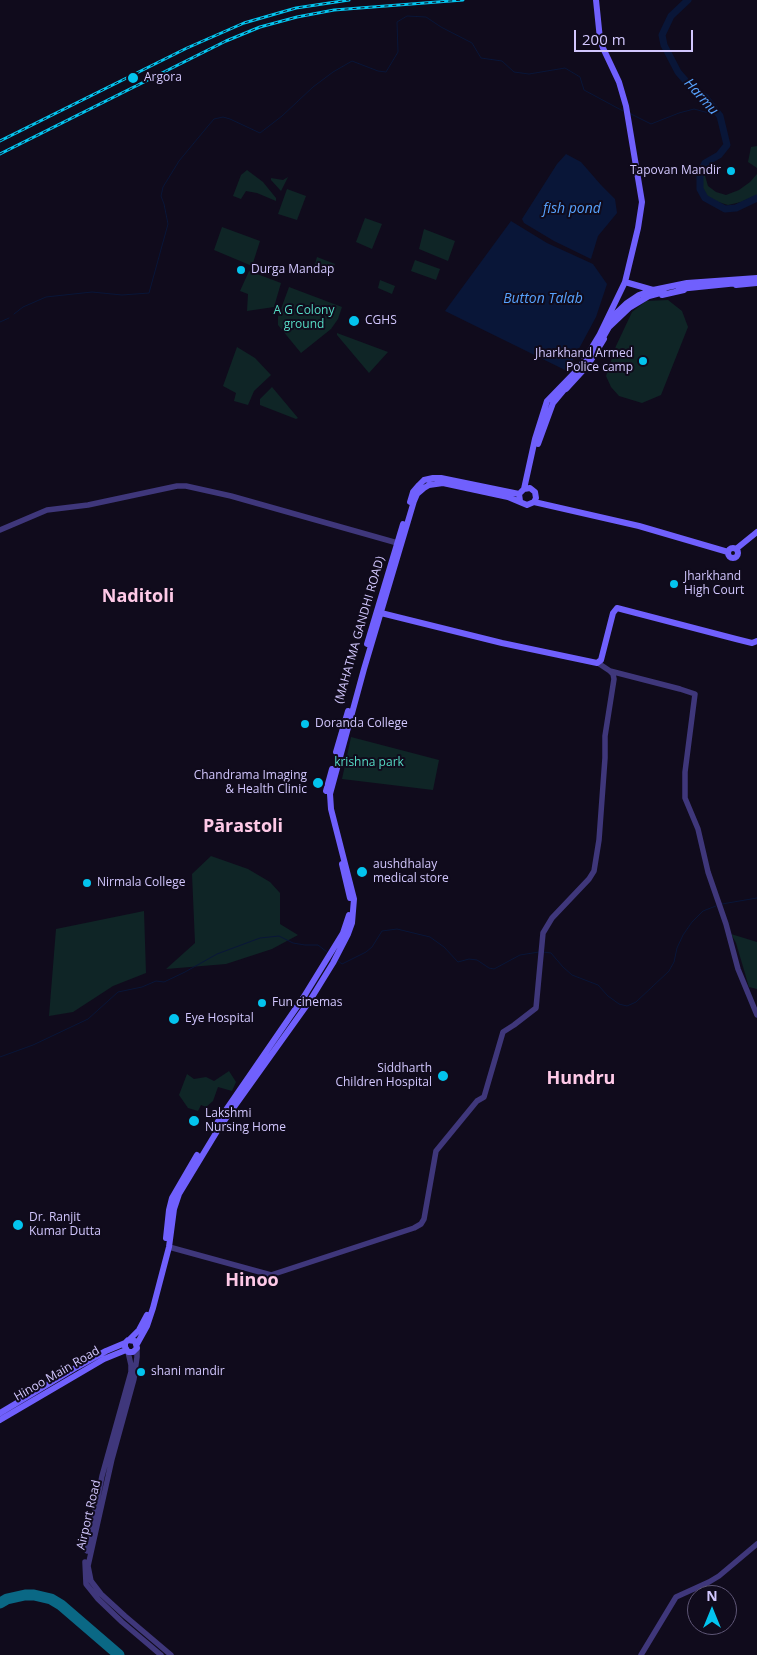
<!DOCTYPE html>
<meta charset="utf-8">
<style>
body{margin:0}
#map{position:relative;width:757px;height:1655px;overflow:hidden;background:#100b1c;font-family:"Open Sans",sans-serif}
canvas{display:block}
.north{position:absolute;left:687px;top:1585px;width:50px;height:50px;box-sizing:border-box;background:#100b1c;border:1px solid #5e5676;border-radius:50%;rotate:0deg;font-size:14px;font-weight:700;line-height:20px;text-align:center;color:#d2c7fe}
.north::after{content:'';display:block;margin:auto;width:18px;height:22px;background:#03c4ee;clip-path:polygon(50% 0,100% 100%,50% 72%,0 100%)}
.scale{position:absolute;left:574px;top:30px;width:119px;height:22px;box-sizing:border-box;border:2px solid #d2c7fe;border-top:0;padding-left:6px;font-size:15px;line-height:18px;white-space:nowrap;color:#d2c7fe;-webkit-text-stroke:4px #100b1c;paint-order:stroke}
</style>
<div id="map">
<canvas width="757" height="1655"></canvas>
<div class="north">N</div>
<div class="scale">200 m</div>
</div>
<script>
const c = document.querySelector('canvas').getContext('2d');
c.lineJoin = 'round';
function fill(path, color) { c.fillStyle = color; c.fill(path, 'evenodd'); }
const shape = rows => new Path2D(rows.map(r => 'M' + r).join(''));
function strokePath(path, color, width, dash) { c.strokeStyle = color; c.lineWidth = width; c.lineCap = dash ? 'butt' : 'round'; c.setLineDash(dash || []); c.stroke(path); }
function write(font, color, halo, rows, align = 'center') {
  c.font = font + ' "Open Sans",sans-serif'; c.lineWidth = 4; c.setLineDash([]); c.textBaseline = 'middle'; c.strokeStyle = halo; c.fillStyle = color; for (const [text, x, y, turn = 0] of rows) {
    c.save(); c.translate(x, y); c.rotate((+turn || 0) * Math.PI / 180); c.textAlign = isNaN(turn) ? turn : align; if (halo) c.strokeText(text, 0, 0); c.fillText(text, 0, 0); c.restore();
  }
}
const green = shape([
 [757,146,757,168,748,162,751,147],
 [703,169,708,186,716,192,726,195,739,190,750,182,757,174,757,195,741,202,728,205,718,202,708,197,703,190,701,174],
 [247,170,263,182,276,198,276,201,257,193,246,191,241,199,233,196,241,175],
 [288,177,281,191,271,180,271,178,283,180],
 [287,189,306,196,297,220,278,214],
 [365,218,382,224,372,249,356,242],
 [222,227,260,241,252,266,214,250],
 [424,229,455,241,448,261,419,249],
 [317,257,335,264,332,271,315,264],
 [415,260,440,269,436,280,411,271],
 [249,271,281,283,274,307,247,311,248,294,240,291],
 [380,280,395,286,392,294,378,288],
 [289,287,342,307,338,319,331,329,301,353,278,325,278,317],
 [668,300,682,311,688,327,661,395,642,403,619,396,611,387,606,376,616,346,632,312,646,301],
 [337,333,388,352,369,373,337,335],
 [237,347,255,358,271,375,254,391,248,405,234,401,236,393,223,386],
 [272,387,298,418,296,419,260,405,260,399],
 [351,737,439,760,433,790,342,779],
 [211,856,248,869,270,882,280,893,280,924,298,935,272,949,226,964,166,969,195,943,192,874],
 [144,911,146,973,113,986,73,1012,49,1016,56,929],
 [731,934,757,942,757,989,749,987,736,943],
 [229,1071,236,1082,232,1091,218,1087,213,1101,206,1107,201,1105,198,1111,188,1108,179,1095,187,1074,194,1079,206,1077,214,1081]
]);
const water = shape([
 [566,154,581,162,601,185,615,199,617,213,598,236,591,259,554,241,524,223,522,219,557,164],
 [511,221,547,243,593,264,607,284,596,317,567,371,445,311]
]);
const stream = shape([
 [629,113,651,124,679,113,694,109,720,116],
 [14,314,23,307,46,297,92,292,122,295,149,293,168,224,164,204,161,196,163,187,179,161,208,126,214,119,223,117,230,119,260,133,282,116,313,87,333,72,352,61,378,71,386,72,398,52,397,22,407,16,426,17,441,27,472,43,481,58,502,61,514,72,529,74,565,68,580,77,584,90,623,111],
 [0,322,9,318],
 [722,904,757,898],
 [543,952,551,953,563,967,572,975,598,985,608,996,619,1004,627,1006,636,1002,669,971,674,962,677,948,683,935,692,922,703,911,716,906],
 [338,961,342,964,366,952,372,947,382,931,397,929,430,937,444,947,458,962,469,959,477,960,489,968,494,969,520,955,539,952],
 [0,1057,33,1045,88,1019,118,992,142,987,156,981,164,982,185,972,217,954,260,938,279,936,293,943,305,945,318,945,327,952]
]);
const river = shape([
 [688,0,671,16,662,35,664,45,678,72,691,87,705,97,720,116,727,145,719,155,705,163,700,174,700,189,705,198,725,209,736,208,757,198]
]);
const taxiway = shape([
 [0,1603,7,1599,25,1595,34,1595,51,1599,61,1605,119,1655]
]);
const tertiary = shape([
 [0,530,47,510,88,505,177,486,186,486,231,496,401,544],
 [598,663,610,671,680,689,695,694,685,772,685,798,698,829,708,872,726,924,738,969,757,1015],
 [169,1247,271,1275,414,1228,421,1224,424,1219,436,1151,477,1101,484,1097,503,1032,514,1025,536,1008,543,933,552,918,589,879,594,871,599,840,605,758,605,736,614,679,613,674,610,671],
 [137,1348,137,1357,134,1379,112,1459,88,1566,91,1581,101,1594,125,1616,171,1655],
 [87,1551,102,1476,131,1372,131,1365,128,1352],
 [85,1562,86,1584,98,1599,122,1622,161,1655],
 [641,1655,676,1597,709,1582,719,1576,757,1544]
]);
const secondary = shape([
 [596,0,600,39,603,48,619,82,626,106,642,202,638,228,625,282,598,338],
 [625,282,653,290],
 [736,285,757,283],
 [679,289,738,283],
 [662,295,684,290],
 [606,323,627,303,639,295,653,290,687,283,757,278],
 [601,341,609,327,629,308,649,296,664,292],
 [566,389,588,365,604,339],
 [538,444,553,403,568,385],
 [524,489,535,439,547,401,580,367,600,334],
 [410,502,413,492,419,485,424,480,433,478,441,478,519,494],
 [534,502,639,526,728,552],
 '728 553a5 5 0 1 1 10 0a5 5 0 1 1-10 0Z',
 [736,549,757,532],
 [381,613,502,643,597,663,601,660,613,613,617,608,736,639,752,643,757,641],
 [367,644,403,524],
 [336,752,348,711],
 [326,791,332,769],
 [342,864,350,898],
 [217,1123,303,998,343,933,349,915],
 [166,1238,169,1210,172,1198,197,1155],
 [130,1339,139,1330,147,1315],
 [137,1344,147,1326,153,1308,169,1247,174,1209,179,1194,219,1128,309,1002,333,963,348,934,352,923,354,899,331,809,330,794,364,669,414,501,417,494,424,488,429,485,443,483,508,497,527,505,534,502,536,498,535,492,530,488,524,489,519,494,520,501],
 [0,1413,77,1367,106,1351,125,1343,128,1340,135,1341,137,1348,133,1352,128,1352,125,1347,125,1343],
 [0,1420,104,1359,126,1350]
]);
const rail = shape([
 [0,141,187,48,244,23,296,8,349,0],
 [0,154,226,41,260,27,297,17,334,10,463,0]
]);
const markers = [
 [133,78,6,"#03c4ee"],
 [731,171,5,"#03c4ee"],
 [241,270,5,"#03c4ee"],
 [354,321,6,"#03c4ee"],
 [643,361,5,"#03c4ee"],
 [674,584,5,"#03c4ee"],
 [305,724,5,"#03c4ee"],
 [318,783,6,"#03c4ee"],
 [362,872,6,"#03c4ee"],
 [87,883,5,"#03c4ee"],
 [262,1003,5,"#03c4ee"],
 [174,1019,6,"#03c4ee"],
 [443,1076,6,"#03c4ee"],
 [194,1121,6,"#03c4ee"],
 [18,1225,6,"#03c4ee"],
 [141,1372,5,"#03c4ee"]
];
const poiNames = [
 ["Argora",144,78],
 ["Tapovan Mandir",721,171,"right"],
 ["Durga Mandap",251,270],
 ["CGHS",365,321],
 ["Jharkhand Armed",633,354,"right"],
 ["Police camp",633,368,"right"],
 ["Jharkhand",684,577],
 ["High Court",684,591],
 ["Doranda College",315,724],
 ["Chandrama Imaging",307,776,"right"],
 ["& Health Clinic",307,790,"right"],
 ["aushdhalay",373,865],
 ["medical store",373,879],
 ["Nirmala College",97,883],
 ["Fun cinemas",272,1003],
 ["Eye Hospital",185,1019],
 ["Siddharth",432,1069,"right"],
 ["Children Hospital",432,1083,"right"],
 ["Lakshmi",205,1114],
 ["Nursing Home",205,1128],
 ["Dr. Ranjit",29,1218],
 ["Kumar Dutta",29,1232],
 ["shani mandir",151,1372]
];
const parkNames = [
 ["A G Colony",304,311],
 ["ground",304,325],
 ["krishna park",369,763]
];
const streetNames = [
 ["(MAHATMA GANDHI ROAD)",360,630,-74],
 ["Hinoo Main Road",57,1374,-30],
 ["Airport Road",89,1515,-77]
];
const waterNames = [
 ["Harmu",701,97,48],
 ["fish pond",572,209],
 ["Button Talab",543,299]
];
const districtNames = [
 ["Naditoli",138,597],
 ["Pārastoli",243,827],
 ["Hundru",581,1079],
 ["Hinoo",252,1281]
];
fill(green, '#0f2526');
fill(water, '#091638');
strokePath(stream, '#091638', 1);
strokePath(river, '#091638', 7);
strokePath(taxiway, '#0a6885', 11);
strokePath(tertiary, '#3f377b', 5.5);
strokePath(secondary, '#7060fd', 6);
strokePath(rail, '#03c4ee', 3);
strokePath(rail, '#100b1c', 1, [4]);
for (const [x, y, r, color] of markers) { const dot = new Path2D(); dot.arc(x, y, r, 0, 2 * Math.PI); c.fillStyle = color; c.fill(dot); strokePath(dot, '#100b1c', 2); }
write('12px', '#d2c7fe', '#100b1c', poiNames, 'left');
write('12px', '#56dcc5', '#100b1c', parkNames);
write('12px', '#d2c7fe', '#100b1c', streetNames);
write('italic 14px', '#57a2fd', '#100b1c', waterNames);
write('bold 18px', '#fec9e7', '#100b1c', districtNames);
</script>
